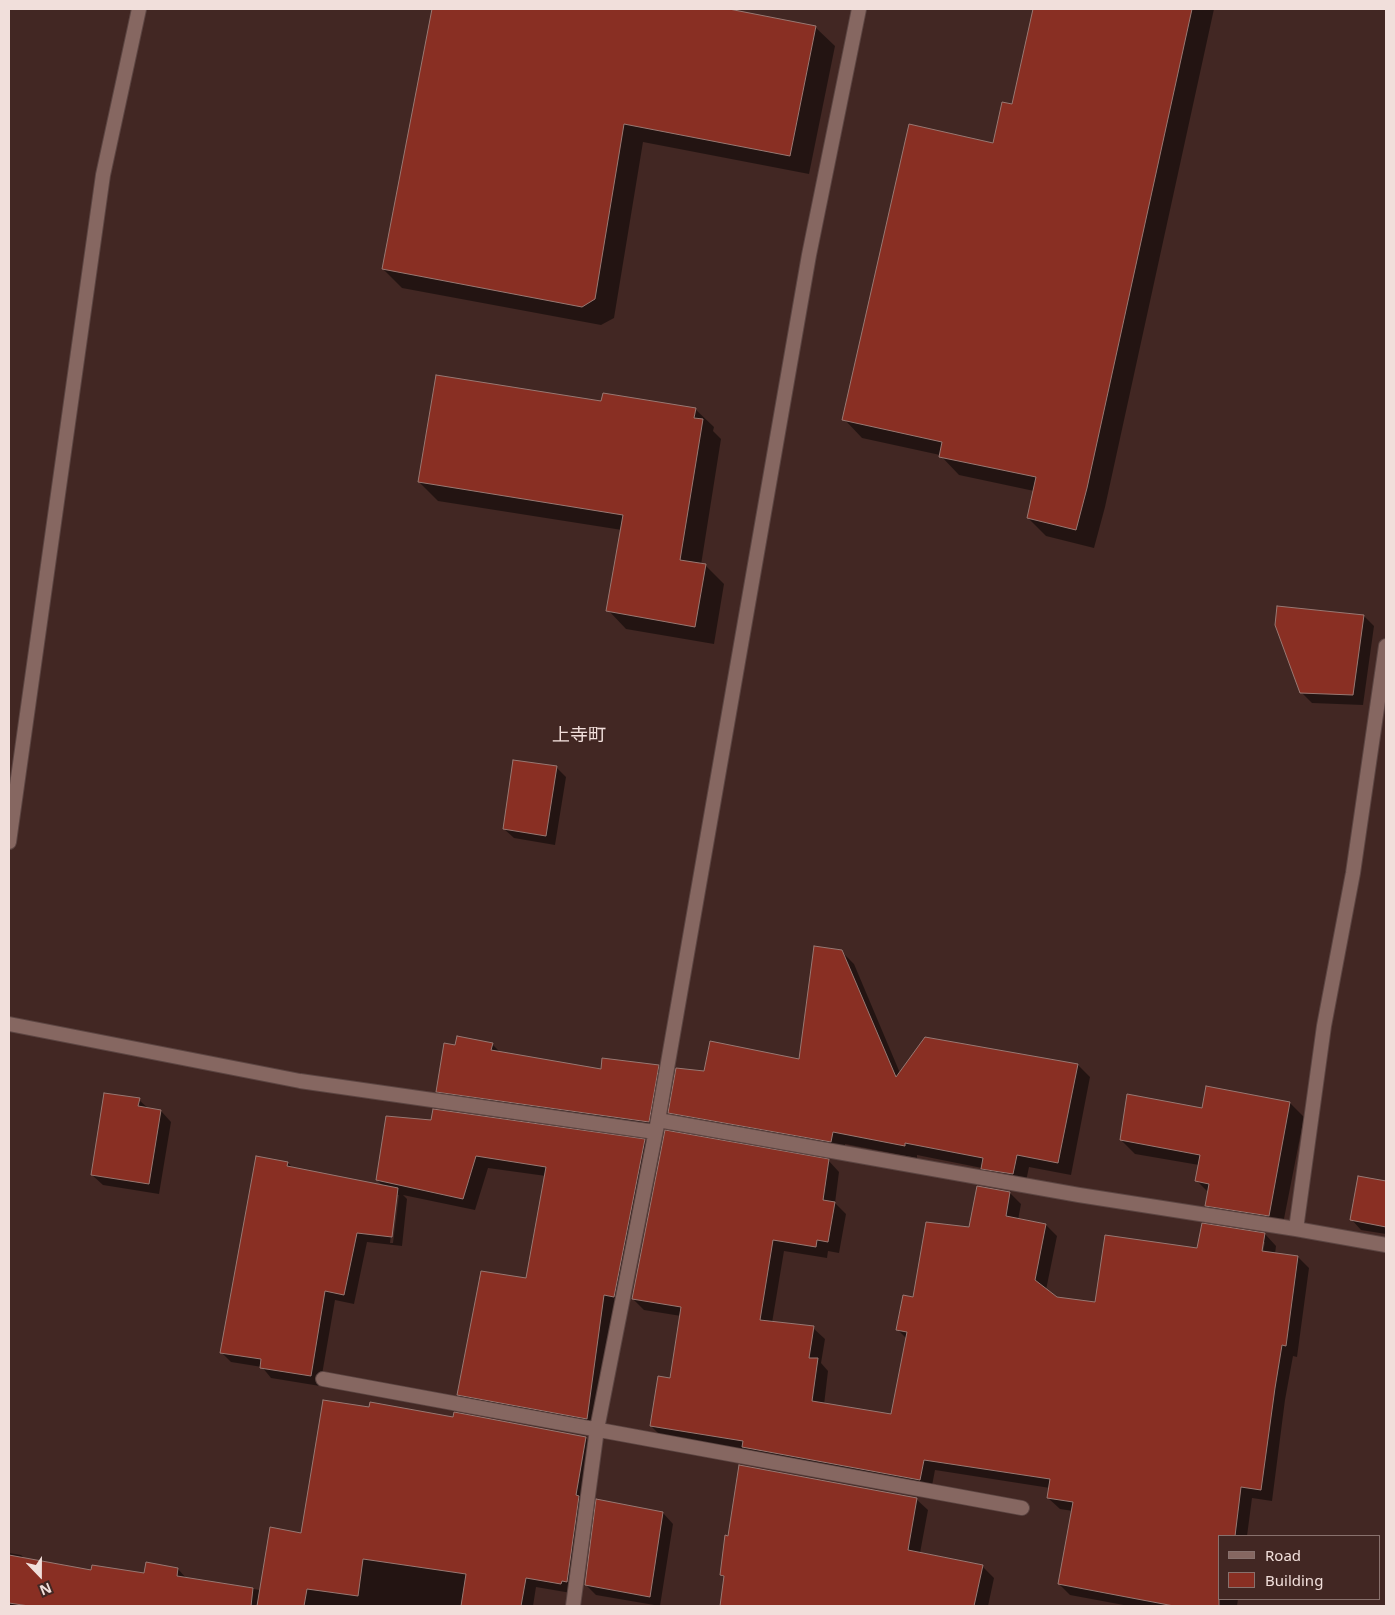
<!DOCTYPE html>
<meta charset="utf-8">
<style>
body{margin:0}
#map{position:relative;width:1395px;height:1615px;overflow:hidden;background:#422723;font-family:"Noto Sans",sans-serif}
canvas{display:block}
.frame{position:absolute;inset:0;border:10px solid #f1dfdb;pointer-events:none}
.legend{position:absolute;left:1218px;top:1535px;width:162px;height:65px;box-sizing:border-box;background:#422723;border:1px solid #88716d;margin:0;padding:6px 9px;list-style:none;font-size:15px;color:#f1dfdb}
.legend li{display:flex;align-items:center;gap:10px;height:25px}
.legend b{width:25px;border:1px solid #88716d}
.north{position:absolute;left:15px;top:1550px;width:50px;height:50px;-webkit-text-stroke:4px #422723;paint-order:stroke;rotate:158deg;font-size:14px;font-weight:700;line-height:20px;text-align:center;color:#f1dfdb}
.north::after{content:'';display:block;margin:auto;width:18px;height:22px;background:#f1dfdb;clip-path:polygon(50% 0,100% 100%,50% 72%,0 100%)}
</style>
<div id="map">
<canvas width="1395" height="1615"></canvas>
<div class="frame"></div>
<ul class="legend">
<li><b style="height:6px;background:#866761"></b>Road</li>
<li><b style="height:14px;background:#892f23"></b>Building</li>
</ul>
<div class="north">N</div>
</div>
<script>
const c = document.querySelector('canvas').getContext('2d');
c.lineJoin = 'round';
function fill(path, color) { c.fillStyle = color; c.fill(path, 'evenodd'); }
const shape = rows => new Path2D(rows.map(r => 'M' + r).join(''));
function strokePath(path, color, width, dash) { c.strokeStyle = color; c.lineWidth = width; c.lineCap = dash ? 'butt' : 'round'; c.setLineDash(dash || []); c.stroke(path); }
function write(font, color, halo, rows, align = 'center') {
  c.font = font + ' "Noto Sans","Noto Sans JP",sans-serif'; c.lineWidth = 4; c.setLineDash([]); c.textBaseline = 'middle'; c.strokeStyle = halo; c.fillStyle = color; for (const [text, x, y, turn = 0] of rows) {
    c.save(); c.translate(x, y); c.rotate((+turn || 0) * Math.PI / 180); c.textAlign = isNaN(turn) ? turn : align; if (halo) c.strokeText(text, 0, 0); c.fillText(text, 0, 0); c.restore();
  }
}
const shadow = shape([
 [433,9,723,9,815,27,835,46,809,174,643,142,614,318,601,325,402,288,383,269],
 [1034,9,1214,9,1105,507,1094,548,1046,536,1028,518,1034,491,959,475,940,455,862,438,844,419,994,144,1013,105],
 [602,403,695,409,714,427,713,431,721,439,701,565,706,566,724,584,714,644,626,629,608,610,622,530,438,501,419,482],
 [1364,616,1374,626,1363,705,1312,703,1301,692],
 [556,767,566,777,555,845,514,838,504,829],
 [841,951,854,964,900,1073,1078,1065,1090,1077,1071,1175,1029,1167,1025,1186,994,1181,982,1168,917,1155,917,1158,845,1144,843,1154,682,1125,669,1112,705,1072,800,1060],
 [492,1044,502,1054,602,1070,658,1067,668,1077,659,1132,448,1102,437,1091,456,1047],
 [1207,1088,1290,1103,1304,1117,1282,1229,1220,1220,1206,1205,1209,1193,1196,1180,1199,1165,1135,1154,1121,1140,1203,1109],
 [139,1100,149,1109,161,1111,171,1122,159,1194,103,1185,92,1175],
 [387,1118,645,1141,657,1153,598,1430,470,1406,458,1394,527,1280,546,1176,488,1168,475,1210,403,1195,407,1199,402,1246,367,1242,354,1304,335,1300,320,1386,271,1378,262,1367,231,1362,221,1352,288,1163,293,1168,384,1187,377,1180],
 [396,1195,399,1195,393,1243,390,1243],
 [828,1160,839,1172,835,1203,846,1214,839,1253,828,1251,827,1258,784,1251,772,1323,813,1328,825,1339,821,1363,828,1371,824,1405,892,1415,907,1339,897,1329,914,1299,970,1229,1010,1193,1021,1204,1018,1220,1046,1225,1057,1236,1046,1290,1057,1298,1097,1303,1198,1249,1265,1234,1276,1246,1275,1254,1298,1257,1309,1268,1297,1357,1293,1356,1285,1400,1272,1501,1252,1498,1247,1536,1219,1536,1219,1599,1238,1599,1237,1606,1129,1606,1070,1595,1059,1584,1073,1511,1060,1509,1048,1498,1050,1488,935,1470,931,1491,662,1437,651,1426,671,1380,681,1316,644,1310,633,1299],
 [1262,1242,1265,1242,1262,1257,1260,1257],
 [1359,1178,1386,1183,1386,1234,1361,1230,1352,1220],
 [454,1418,586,1438,596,1448,571,1593,536,1587,533,1606,9,1606,9,1553,21,1555,26,1560,92,1572,145,1574,178,1569,187,1579,260,1590,302,1534],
 [916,1499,928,1510,920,1553,982,1566,994,1578,988,1606,721,1606,725,1579,721,1575],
 [663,1513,673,1524,660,1606,596,1595,586,1585]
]);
const building = shape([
 [432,9,729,9,816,26,790,156,624,124,595,299,582,307,382,269,432,9],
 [1033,9,1192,9,1087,488,1076,530,1027,518,1036,477,939,457,942,442,842,420,909,124,993,143,1002,102,1012,104,1033,9],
 [436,375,601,401,603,393,696,408,694,418,703,419,680,560,706,564,695,627,606,611,623,515,418,482,436,375],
 [1277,606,1364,615,1353,695,1300,693,1275,625,1277,606],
 [513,760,557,766,546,836,503,829,513,760],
 [814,946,842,950,896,1077,925,1037,1078,1064,1058,1163,1017,1155,1013,1174,981,1169,983,1158,905,1143,905,1146,833,1132,831,1142,668,1113,676,1068,704,1071,710,1041,799,1059,814,946],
 [457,1036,493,1043,491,1050,601,1069,602,1058,659,1065,649,1122,436,1092,444,1043,455,1045,457,1036],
 [1206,1086,1290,1102,1269,1216,1205,1206,1209,1184,1195,1181,1200,1155,1120,1140,1127,1094,1202,1108,1206,1086],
 [104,1093,140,1098,138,1106,161,1110,149,1184,91,1175,104,1093],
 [433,1109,645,1139,614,1297,604,1295,587,1419,457,1395,481,1271,526,1278,546,1167,476,1156,463,1199,376,1180,386,1116,431,1120,433,1109],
 [665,1130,829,1159,823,1200,835,1202,828,1242,817,1240,816,1247,773,1240,760,1320,814,1326,809,1358,818,1358,812,1401,891,1414,907,1332,896,1330,903,1295,913,1297,926,1222,969,1227,977,1186,1010,1192,1006,1216,1046,1224,1035,1280,1057,1297,1095,1302,1105,1235,1197,1248,1202,1223,1265,1233,1262,1251,1298,1256,1286,1346,1282,1345,1275,1388,1261,1490,1241,1487,1235,1536,1219,1536,1219,1606,1174,1606,1058,1584,1073,1502,1047,1498,1050,1479,924,1460,920,1480,742,1447,743,1441,650,1426,658,1376,670,1378,681,1307,632,1299,665,1130],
 [256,1156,288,1162,287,1166,398,1188,392,1237,357,1233,344,1295,325,1291,311,1376,260,1368,261,1359,220,1353,256,1156],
 [1358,1176,1386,1181,1386,1227,1350,1220,1358,1176],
 [323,1400,369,1407,370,1402,453,1417,454,1412,586,1437,576,1495,579,1496,567,1582,562,1581,561,1584,526,1578,521,1606,461,1606,466,1574,363,1559,358,1596,307,1589,304,1606,257,1606,270,1527,301,1533,323,1400],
 [739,1465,917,1498,908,1550,983,1565,974,1606,720,1606,724,1576,720,1575,725,1535,728,1536,739,1465],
 [596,1499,663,1512,650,1597,585,1585,596,1499],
 [9,1555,91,1570,92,1565,144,1573,146,1562,178,1568,177,1576,253,1588,251,1606,29,1606,9,1603,9,1555]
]);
const minor = shape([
 [9,842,103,175,139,9],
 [9,1024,300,1081,655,1132],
 [658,1120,1079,1195,1296,1229,1386,1245],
 [1296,1229,1324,1026,1353,873,1386,646],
 [323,1379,1022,1508],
 [573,1606,597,1429,658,1120,809,255,859,9]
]);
const quarterNames = [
 ["上寺町",579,736]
];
fill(shadow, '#0007');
fill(building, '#892f23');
strokePath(building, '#987872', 1);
strokePath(minor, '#5c4542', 16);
strokePath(minor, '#866761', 14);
write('18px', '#f1dfdb', '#422723', quarterNames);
</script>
